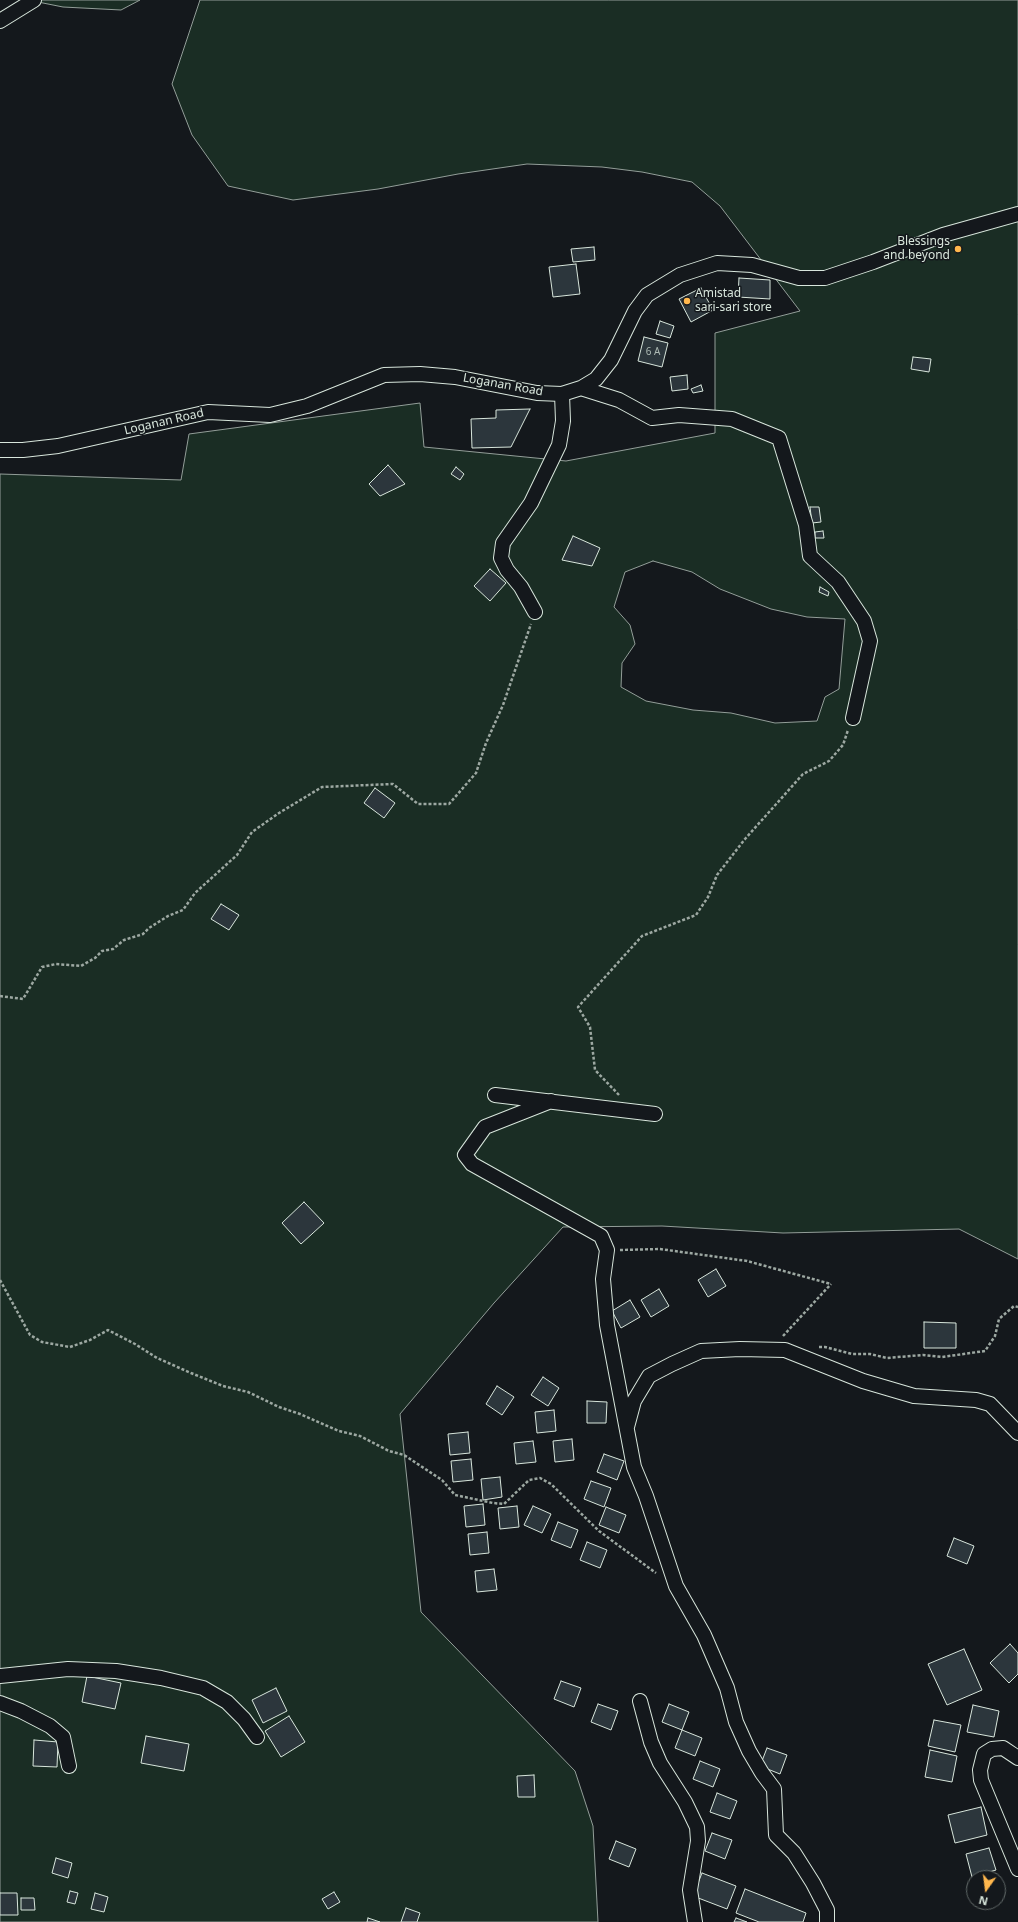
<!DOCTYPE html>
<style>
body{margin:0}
#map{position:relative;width:1018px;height:1922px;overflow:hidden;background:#14181c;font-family:"Noto Sans",sans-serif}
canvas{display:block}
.north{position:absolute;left:966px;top:1870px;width:40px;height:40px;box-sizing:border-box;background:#14181c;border:1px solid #626a69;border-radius:50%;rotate:194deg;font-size:11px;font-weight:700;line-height:16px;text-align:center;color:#d8e6dc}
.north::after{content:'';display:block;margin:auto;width:14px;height:18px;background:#ffb74d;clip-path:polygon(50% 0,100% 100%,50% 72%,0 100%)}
</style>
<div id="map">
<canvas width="1018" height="1922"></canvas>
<div class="north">N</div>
</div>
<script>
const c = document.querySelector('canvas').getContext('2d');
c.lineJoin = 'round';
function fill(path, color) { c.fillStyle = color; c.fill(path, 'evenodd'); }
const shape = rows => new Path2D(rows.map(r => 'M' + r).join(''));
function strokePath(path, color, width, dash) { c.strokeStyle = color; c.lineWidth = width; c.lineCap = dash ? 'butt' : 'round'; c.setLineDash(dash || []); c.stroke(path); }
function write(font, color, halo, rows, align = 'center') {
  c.font = font + ' "Noto Sans",sans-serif'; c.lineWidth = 3; c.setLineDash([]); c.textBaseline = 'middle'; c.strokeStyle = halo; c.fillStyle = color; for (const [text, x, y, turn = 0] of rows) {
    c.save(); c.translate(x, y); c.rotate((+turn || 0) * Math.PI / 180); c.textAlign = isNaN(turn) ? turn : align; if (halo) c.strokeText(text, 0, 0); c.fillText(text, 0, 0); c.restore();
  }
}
const green = shape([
 [28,0,140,0,121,10,63,7,28,0],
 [200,0,1018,0,1018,1259,959,1229,783,1233,662,1226,563,1227,494,1303,400,1414,421,1612,575,1771,593,1826,598,1922,0,1922,0,474,181,480,189,434,420,403,424,447,566,461,715,433,715,333,800,311,720,206,692,182,642,172,602,167,527,164,458,174,378,189,293,200,228,186,192,135,172,84,200,0],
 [653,561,692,572,720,589,771,609,807,617,845,619,839,689,825,697,817,721,775,723,731,713,693,710,646,701,621,687,622,663,635,644,630,625,614,607,625,572,653,561]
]);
const building = shape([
 [594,247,595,260,573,262,571,249,594,247],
 [576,264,580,294,553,297,549,267,576,264],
 [739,278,770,280,770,299,738,297,739,278],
 [701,288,713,310,691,322,679,299,701,288],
 [660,321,674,326,670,338,656,334,660,321],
 [644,337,668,343,662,367,638,361,644,337],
 [913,357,931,359,929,372,911,369,913,357],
 [687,375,688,389,672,391,670,377,687,375],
 [701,385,703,391,693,393,691,389,701,385],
 [530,409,511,447,472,448,471,419,496,418,496,410,530,409],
 [388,465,405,484,380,496,369,484,388,465],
 [456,467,464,474,460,480,451,474,456,467],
 [810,507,819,507,821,522,812,523,810,507],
 [823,531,824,538,815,538,815,532,823,531],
 [573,536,600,548,592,566,562,560,573,536],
 [490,569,506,583,490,601,474,586,490,569],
 [820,587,829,592,828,596,819,592,820,587],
 [375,788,395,803,384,818,364,803,375,788],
 [221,904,239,915,229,930,211,919,221,904],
 [304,1202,324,1223,301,1244,282,1223,304,1202],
 [716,1269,726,1286,708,1297,698,1280,716,1269],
 [659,1289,669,1306,651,1317,641,1300,659,1289],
 [630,1300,640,1317,621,1328,612,1311,630,1300],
 [924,1322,956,1323,956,1348,924,1348,924,1322],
 [543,1377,559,1388,548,1406,531,1395,543,1377],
 [497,1386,514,1397,502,1415,486,1404,497,1386],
 [587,1401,607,1402,606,1423,587,1423,587,1401],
 [554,1410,556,1431,537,1433,535,1412,554,1410],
 [468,1432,470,1453,450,1455,448,1434,468,1432],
 [572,1439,574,1460,555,1462,553,1441,572,1439],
 [533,1441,536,1462,516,1464,514,1443,533,1441],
 [604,1454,624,1461,617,1480,597,1472,604,1454],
 [471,1459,473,1480,453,1482,451,1461,471,1459],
 [500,1477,502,1497,483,1500,481,1479,500,1477],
 [591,1481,611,1488,604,1507,584,1499,591,1481],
 [483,1504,485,1525,466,1527,464,1506,483,1504],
 [517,1506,519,1527,500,1529,498,1508,517,1506],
 [533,1506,551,1514,542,1533,524,1525,533,1506],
 [606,1507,626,1515,619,1533,599,1525,606,1507],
 [558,1522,578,1530,571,1548,551,1540,558,1522],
 [487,1532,489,1553,470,1555,468,1534,487,1532],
 [954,1538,974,1546,967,1564,947,1556,954,1538],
 [587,1542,607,1550,600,1568,580,1560,587,1542],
 [494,1569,497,1590,477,1592,475,1571,494,1569],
 [1010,1644,1018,1653,1018,1674,1009,1683,990,1663,1010,1644],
 [964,1649,982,1690,947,1705,928,1664,964,1649],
 [87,1676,121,1683,115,1709,82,1702,87,1676],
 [561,1681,581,1688,574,1707,554,1699,561,1681],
 [276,1688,287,1711,263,1723,252,1700,276,1688],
 [598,1704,618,1711,611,1730,591,1722,598,1704],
 [669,1704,689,1712,682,1730,662,1722,669,1704],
 [973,1705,999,1711,994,1737,967,1732,973,1705],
 [289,1716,305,1742,281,1757,265,1731,289,1716],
 [934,1720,961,1725,955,1752,928,1746,934,1720],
 [682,1730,702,1738,695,1756,675,1748,682,1730],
 [146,1736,189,1744,184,1771,141,1763,146,1736],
 [34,1740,58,1742,57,1767,33,1766,34,1740],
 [767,1748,787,1755,780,1774,760,1766,767,1748],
 [930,1750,957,1756,952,1782,925,1777,930,1750],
 [700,1761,720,1769,713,1787,693,1779,700,1761],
 [534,1775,535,1797,518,1797,517,1776,534,1775],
 [717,1793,737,1801,730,1819,710,1812,717,1793],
 [981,1807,987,1835,955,1843,948,1815,981,1807],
 [712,1833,732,1840,725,1859,705,1851,712,1833],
 [616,1841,636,1849,629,1867,609,1859,616,1841],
 [989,1848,996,1870,972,1877,966,1854,989,1848],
 [56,1858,72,1863,68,1878,52,1873,56,1858],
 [702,1873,736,1886,727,1909,693,1896,702,1873],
 [745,1889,806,1913,803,1922,759,1922,736,1913,745,1889],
 [70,1891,78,1893,75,1904,67,1902,70,1891],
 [334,1892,340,1902,328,1909,322,1899,334,1892],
 [0,1893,17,1893,18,1915,0,1915,0,1893],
 [95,1893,108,1897,104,1912,91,1909,95,1893],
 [21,1898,34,1898,35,1910,21,1910,21,1898],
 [406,1908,420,1913,417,1922,401,1922,406,1908],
 [368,1918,380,1922,367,1922,368,1918],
 [736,1918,747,1922,734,1922,736,1918]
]);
const path = shape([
 [0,996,23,999,42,967,56,964,81,966,95,958,102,951,113,949,124,940,143,934,149,928,168,916,183,910,195,893,237,855,252,832,279,813,322,787,393,784,418,804,449,804,476,773,486,743,503,705,531,624],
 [619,1095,595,1070,590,1027,578,1007,642,936,696,915,708,897,717,875,745,839,803,774,829,761,843,745,848,730],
 [620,1250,660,1249,747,1261,831,1284],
 [0,1280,30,1335,42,1342,70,1347,90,1340,108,1330,135,1344,157,1358,191,1373,223,1386,248,1392,279,1407,300,1414,339,1431,360,1436,389,1451,404,1455,442,1480,455,1495,493,1503,504,1504,529,1480,540,1478,551,1484,599,1531,656,1573],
 [783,1336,831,1284],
 [819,1347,825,1347,852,1354,870,1354,887,1358,923,1355,942,1357,985,1351,995,1336,999,1319,1014,1306,1018,1307]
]);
const street = shape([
 [0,21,34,0],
 [581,388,619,400,652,418,679,415,732,419,779,438,806,525,810,556,838,582,864,621,870,641,853,718],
 [0,450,23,450,58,446,208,412,270,415,307,406,384,375,420,374,455,377,537,393,562,394,581,388,596,379,611,360,635,311,647,295,680,275,717,263,752,265,799,278,825,278,873,262,943,235,1018,214],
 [535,612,521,587,507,570,501,558,503,543,531,503,559,445,563,421,562,394],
 [495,1095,655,1114],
 [551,1101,485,1127,465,1155,472,1164,601,1236,607,1250,603,1279,607,1325,634,1467,646,1496,676,1586,704,1635,727,1688,736,1722,749,1751,762,1773,774,1789,776,1835,794,1853,813,1883,827,1910,827,1922],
 [627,1427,634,1401,649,1376,672,1364,701,1351,740,1349,785,1350,863,1381,914,1396,976,1400,990,1404,1018,1433],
 [0,1676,68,1669,116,1671,161,1678,203,1688,227,1702,244,1719,257,1737],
 [640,1701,651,1742,660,1763,685,1802,697,1827,698,1841,690,1890,695,1922],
 [0,1703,21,1711,50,1726,63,1737,69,1766],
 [1018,1758,1003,1748,992,1749,984,1754,980,1770,981,1780,1018,1869]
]);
const markers = [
 [958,249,4,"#ffb74d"],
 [687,301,4,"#ffb74d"]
];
const numberNames = [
 ["6 A",653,352]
];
const poiNames = [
 ["Blessings",950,242],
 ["and beyond",950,256],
 ["Amistad",695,294,"left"],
 ["sari-sari store",695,308,"left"]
];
const streetNames = [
 ["Loganan Road",503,385,10],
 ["Loganan Road",164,422,-13]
];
fill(green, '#1a2d24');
strokePath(green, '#939e99', 1);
fill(building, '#2c363c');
strokePath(building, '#d8e6dc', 1);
strokePath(street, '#d8e6dc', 16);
strokePath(path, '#9da8a2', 2.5, [3, 2]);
strokePath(street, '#14181c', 14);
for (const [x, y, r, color] of markers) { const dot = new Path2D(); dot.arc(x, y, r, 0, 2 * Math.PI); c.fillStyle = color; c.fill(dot); strokePath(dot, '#14181c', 1.5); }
write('10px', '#adbab4', null, numberNames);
write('12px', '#d8e6dc', '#14181c', poiNames, 'right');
write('12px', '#d8e6dc', '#14181c', streetNames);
</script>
